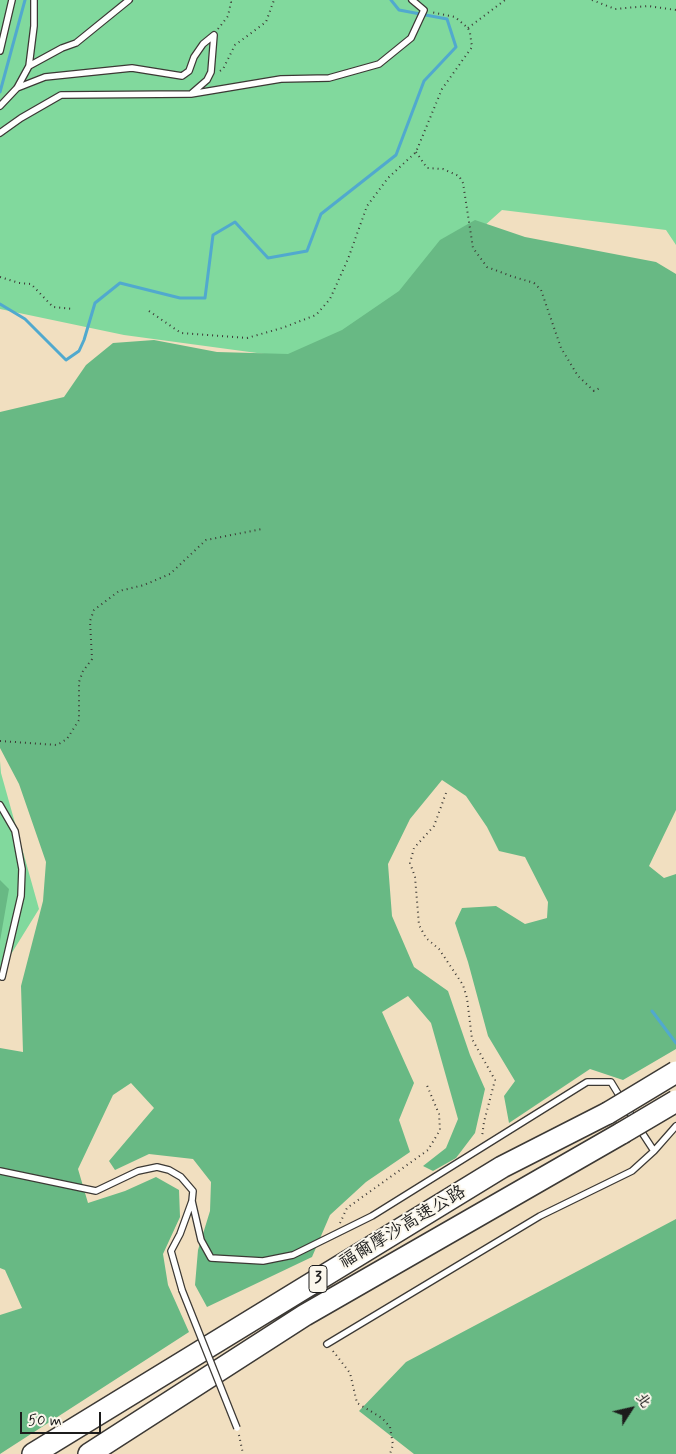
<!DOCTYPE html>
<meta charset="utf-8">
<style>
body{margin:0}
#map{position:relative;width:676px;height:1454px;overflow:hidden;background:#f1dfc0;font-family:Mynerve,"LXGW WenKai TC",sans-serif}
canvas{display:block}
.north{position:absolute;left:606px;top:1384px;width:50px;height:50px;-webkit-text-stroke:4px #fbf7ec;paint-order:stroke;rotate:55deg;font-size:14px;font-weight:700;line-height:20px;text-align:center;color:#1c1c1c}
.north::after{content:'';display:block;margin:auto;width:18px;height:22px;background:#1c1c1c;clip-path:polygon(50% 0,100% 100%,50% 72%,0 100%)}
.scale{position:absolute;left:20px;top:1412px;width:81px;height:22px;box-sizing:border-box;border:2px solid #1c1c1c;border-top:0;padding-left:6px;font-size:15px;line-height:18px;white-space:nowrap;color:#1c1c1c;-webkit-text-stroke:4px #fbf7ec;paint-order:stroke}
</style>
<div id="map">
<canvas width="676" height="1454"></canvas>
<div class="north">北</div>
<div class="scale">50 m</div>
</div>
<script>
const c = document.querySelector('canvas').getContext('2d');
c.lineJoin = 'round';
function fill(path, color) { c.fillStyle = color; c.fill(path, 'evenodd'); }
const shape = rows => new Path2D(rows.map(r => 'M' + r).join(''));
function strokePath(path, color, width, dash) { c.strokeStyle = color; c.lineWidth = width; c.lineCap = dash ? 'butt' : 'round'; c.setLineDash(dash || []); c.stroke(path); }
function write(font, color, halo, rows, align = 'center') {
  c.font = font + ' Mynerve,"LXGW WenKai TC",sans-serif'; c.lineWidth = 4; c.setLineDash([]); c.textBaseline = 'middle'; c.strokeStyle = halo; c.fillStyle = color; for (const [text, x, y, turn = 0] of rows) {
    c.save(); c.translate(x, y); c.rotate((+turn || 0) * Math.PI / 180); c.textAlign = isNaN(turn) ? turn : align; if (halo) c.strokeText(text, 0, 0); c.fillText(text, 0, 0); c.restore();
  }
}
const green = shape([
 [0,0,676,0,676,245,666,230,502,210,331,363,124,335,0,309],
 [0,761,1,773,39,909,0,972]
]);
const forest = shape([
 [475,220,525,237,656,262,676,274,676,810,649,866,664,878,676,874,676,1049,623,1080,590,1069,509,1123,504,1096,515,1081,488,1036,468,962,455,923,462,908,496,906,525,924,547,918,548,902,525,857,499,851,487,827,466,796,442,780,410,819,388,864,392,916,414,967,448,991,470,1055,485,1089,475,1133,456,1158,433,1171,423,1166,446,1148,458,1119,431,1023,408,996,382,1012,414,1083,399,1120,410,1152,366,1182,330,1215,312,1257,207,1307,195,1285,198,1250,210,1211,211,1182,193,1159,149,1154,115,1170,109,1161,154,1108,131,1083,113,1095,78,1169,88,1203,125,1191,156,1177,179,1190,180,1217,163,1254,168,1285,189,1332,0,1454,0,1315,22,1308,5,1270,0,1268,0,1048,23,1052,21,986,43,901,46,862,19,784,0,748,0,412,64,397,86,365,113,343,154,340,217,352,288,354,342,330,399,291,440,240],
 [0,880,9,889,0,941],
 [676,1219,676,1454,414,1454,359,1411,406,1362]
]);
const stream = shape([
 [0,92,25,0],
 [0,304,25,319,66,360,79,351,84,340,95,303,120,283,180,298,205,298,213,235,235,222,268,258,307,251,321,214,396,155,424,81,456,47,447,19,399,10,391,0],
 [652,1011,676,1043]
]);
const path = shape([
 [592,0,615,9,648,6,676,10],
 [468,28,505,0],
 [218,29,228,16,231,2,230,0],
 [220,71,223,69,235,45,266,22,274,0],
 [416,152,427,168,443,169,459,176,463,183,473,248,487,267,511,276,534,283,541,290,561,348,578,376,594,391,600,388],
 [0,277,19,283,31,284,53,307,74,309],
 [149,311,181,333,247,338,282,328,316,315,330,299,348,259,367,206,388,178,416,152,442,89,472,47,470,33,468,28,455,17,431,12],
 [0,741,57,745,67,739,79,720,79,682,83,671,92,659,90,621,94,610,119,591,144,585,170,574,206,540,262,529],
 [446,793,434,826,414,848,410,863,415,877,419,925,426,938,439,949,463,985,467,998,472,1039,495,1080,484,1122,482,1137],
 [340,1223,347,1208,428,1150,440,1130,439,1114,426,1083],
 [333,1351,350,1373,357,1403,382,1418,390,1427,393,1445,390,1454],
 [239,1435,243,1454]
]);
const service = shape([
 [0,51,12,0],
 [29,66,62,48,76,43,129,0],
 [17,88,45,77,132,68,182,76,189,71,194,57,203,44,214,35,211,72,207,80,192,93],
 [0,106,17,88,29,66,34,26,34,0],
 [0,133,21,118,61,95,191,94,281,79,329,78,379,64,411,38,424,10,412,0],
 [0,805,15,831,22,869,21,896,2,977],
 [654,1151,676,1126],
 [0,1171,96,1191,138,1171,157,1167,169,1170,181,1177,193,1191,192,1201,180,1234,171,1251,182,1290],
 [192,1201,201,1240,211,1258,263,1261,293,1255,372,1216,587,1082,611,1082,634,1120],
 [327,1344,540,1216,632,1171,654,1151,639,1128]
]);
const motorway = shape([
 [33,1454,502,1167,608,1113],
 [89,1454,305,1315,622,1133]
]);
const serviceBridge = shape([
 [182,1290,237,1428]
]);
const motorwayBridge = shape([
 [608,1113,676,1072],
 [622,1133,676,1101]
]);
const shields = [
 [318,1279,18]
];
const shieldNames = [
 ["3",318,1279]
];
const streetNames = [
 ["福爾摩沙高速公路",403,1228,-31]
];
fill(green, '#81d99d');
fill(forest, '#68b984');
strokePath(stream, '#51a9ce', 3);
strokePath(service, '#3c3935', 8);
strokePath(motorway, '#3c3935', 24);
strokePath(path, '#3c3935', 2, [1, 4]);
strokePath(service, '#fff', 5.5);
strokePath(motorway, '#fff', 21);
strokePath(serviceBridge, '#3c3935', 8, []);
strokePath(motorwayBridge, '#3c3935', 24, []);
strokePath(serviceBridge, '#fff', 5.5);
strokePath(motorwayBridge, '#fff', 21);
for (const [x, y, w] of shields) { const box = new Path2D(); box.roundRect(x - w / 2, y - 13.5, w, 27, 4); c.fillStyle = '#fbf7ec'; c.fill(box); strokePath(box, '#1c1c1c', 1); }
write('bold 16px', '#1c1c1c', null, shieldNames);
write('18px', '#1c1c1c', '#fbf7ec', streetNames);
</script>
